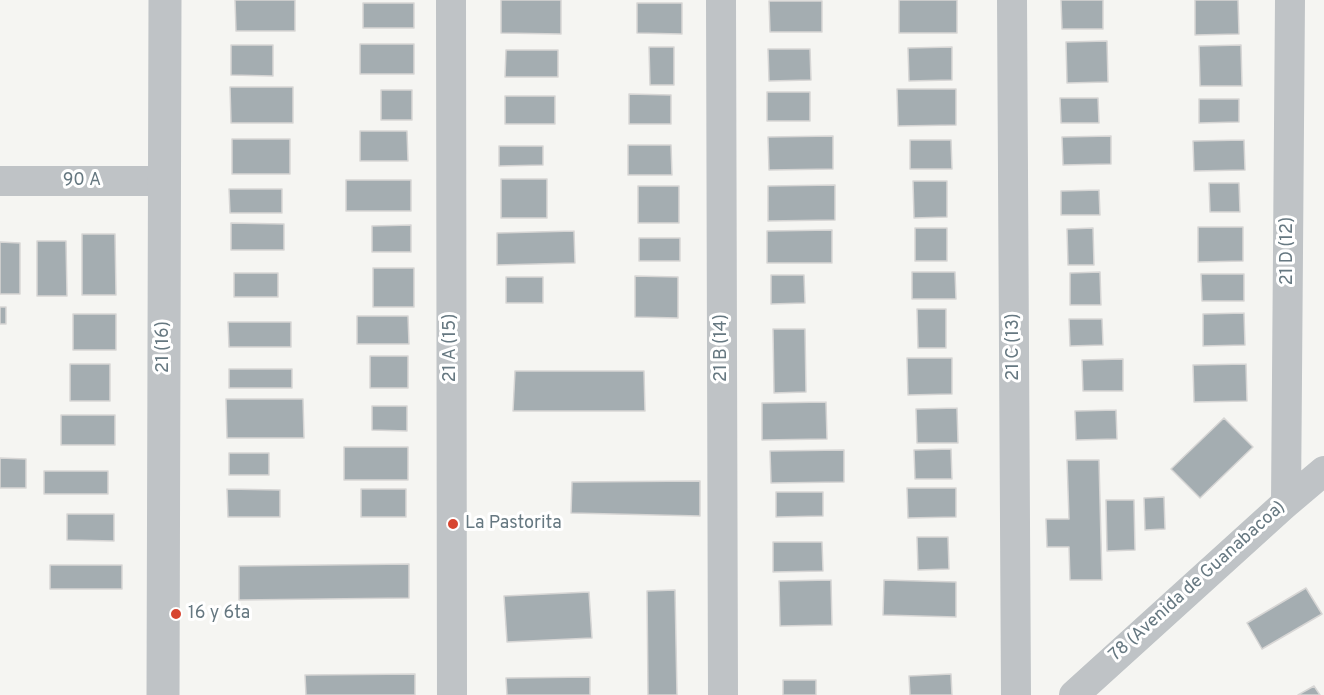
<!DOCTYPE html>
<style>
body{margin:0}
canvas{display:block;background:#f5f5f2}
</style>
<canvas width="1324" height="695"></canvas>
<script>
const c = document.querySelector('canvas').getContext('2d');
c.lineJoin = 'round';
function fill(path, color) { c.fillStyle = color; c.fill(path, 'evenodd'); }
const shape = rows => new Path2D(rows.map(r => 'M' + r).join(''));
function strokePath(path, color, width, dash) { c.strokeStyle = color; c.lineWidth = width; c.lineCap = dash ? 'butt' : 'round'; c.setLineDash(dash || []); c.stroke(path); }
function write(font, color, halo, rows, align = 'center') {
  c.font = font + ' Overpass,sans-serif'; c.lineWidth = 6; c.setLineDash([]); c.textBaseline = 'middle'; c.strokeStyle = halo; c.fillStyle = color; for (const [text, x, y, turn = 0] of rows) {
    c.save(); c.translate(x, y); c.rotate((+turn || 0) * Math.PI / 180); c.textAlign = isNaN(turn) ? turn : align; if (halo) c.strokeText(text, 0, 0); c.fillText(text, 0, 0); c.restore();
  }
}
const building = shape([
 [235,0,295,0,295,31,236,31,235,0],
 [501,0,561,0,561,34,501,33,501,0],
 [899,0,957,0,957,33,899,33,899,0],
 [1061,0,1103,0,1103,29,1062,29,1061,0],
 [1195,0,1238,0,1239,34,1195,35,1195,0],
 [769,1,822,1,822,32,770,32,769,1],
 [363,3,414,3,414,28,363,28,363,3],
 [637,3,682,3,682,34,637,33,637,3],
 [1107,41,1108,82,1067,83,1066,42,1107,41],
 [360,44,414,44,414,74,360,74,360,44],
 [231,45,273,45,273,76,231,75,231,45],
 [1241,45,1242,86,1200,86,1199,46,1241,45],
 [649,47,674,47,674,85,650,85,649,47],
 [952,47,952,80,909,81,908,48,952,47],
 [768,49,810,49,811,80,769,81,768,49],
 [506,50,558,50,558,77,505,77,506,50],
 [230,87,293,87,293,123,231,123,230,87],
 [897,89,956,89,956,125,898,126,897,89],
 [381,90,412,90,412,120,381,120,381,90],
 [767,92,810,92,810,121,767,121,767,92],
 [629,94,671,95,671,124,629,124,629,94],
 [505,96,555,96,555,124,505,124,505,96],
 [1060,98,1098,98,1099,123,1061,123,1060,98],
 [1199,99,1239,99,1239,122,1199,123,1199,99],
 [360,131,407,131,408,161,360,161,360,131],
 [833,136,833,169,769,170,768,137,833,136],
 [1111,136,1111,164,1063,165,1062,137,1111,136],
 [232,139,290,139,290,174,232,174,232,139],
 [910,140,951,140,952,169,910,169,910,140],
 [1244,140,1245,170,1194,171,1193,141,1244,140],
 [628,145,671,145,672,175,628,175,628,145],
 [499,146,543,146,543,165,499,166,499,146],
 [501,179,547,179,547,218,501,218,501,179],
 [346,180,411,180,411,211,346,211,346,180],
 [913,181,947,181,947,217,914,218,913,181],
 [1209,183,1239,183,1240,212,1210,212,1209,183],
 [835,185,835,220,768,221,768,186,835,185],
 [638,186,679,186,679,223,638,223,638,186],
 [229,189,282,189,282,213,230,213,229,189],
 [1099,190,1100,215,1061,215,1061,191,1099,190],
 [231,223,284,224,284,250,231,250,231,223],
 [411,225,411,252,372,252,372,226,411,225],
 [1198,227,1243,227,1243,261,1198,262,1198,227],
 [915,228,947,228,947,261,915,261,915,228],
 [1093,228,1094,265,1068,265,1067,229,1093,228],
 [832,230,832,263,767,263,767,231,832,230],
 [574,231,575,263,497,265,497,233,574,231],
 [82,234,115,234,116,295,82,295,82,234],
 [639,238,680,238,680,261,639,261,639,238],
 [37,241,66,241,67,296,37,296,37,241],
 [0,242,20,243,20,294,0,294,0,242],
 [373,268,414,268,414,307,373,307,373,268],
 [912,272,955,272,956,299,912,299,912,272],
 [1100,272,1101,305,1070,305,1070,273,1100,272],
 [234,273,278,273,278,297,234,297,234,273],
 [1201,274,1244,274,1244,301,1202,301,1201,274],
 [771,275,804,275,805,303,771,304,771,275],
 [635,276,678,277,678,318,635,317,635,276],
 [506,277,543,277,543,303,506,303,506,277],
 [0,307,6,307,6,324,0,324,0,307],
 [917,309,946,309,946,348,918,348,917,309],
 [1244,313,1245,345,1203,346,1203,314,1244,313],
 [73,314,116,314,116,350,73,350,73,314],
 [357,316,408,316,409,344,357,344,357,316],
 [1069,319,1102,319,1103,345,1070,346,1069,319],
 [228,322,291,322,291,347,229,347,228,322],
 [773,329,805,329,806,392,774,393,773,329],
 [370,356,408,356,408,388,370,388,370,356],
 [907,358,952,358,952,394,908,395,907,358],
 [1123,359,1123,391,1083,391,1082,360,1123,359],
 [70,364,110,364,110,401,70,401,70,364],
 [1246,364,1247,401,1194,402,1193,365,1246,364],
 [229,369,292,369,292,388,229,388,229,369],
 [515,371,644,371,645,411,513,411,515,371],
 [226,399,303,399,304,438,227,438,226,399],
 [826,402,827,439,762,440,762,403,826,402],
 [372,406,407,406,407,431,372,430,372,406],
 [957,408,958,443,917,443,916,409,957,408],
 [1116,410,1117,439,1076,440,1075,411,1116,410],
 [61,415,115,415,115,445,61,445,61,415],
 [1224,418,1253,447,1200,498,1171,469,1224,418],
 [344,447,408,447,408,480,344,480,344,447],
 [951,449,952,479,915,479,914,450,951,449],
 [844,450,844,482,771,483,770,451,844,450],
 [229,453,269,453,269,475,229,475,229,453],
 [0,458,26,459,26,488,0,488,0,458],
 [1067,460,1099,460,1102,580,1070,580,1069,547,1047,547,1046,519,1069,519,1067,460],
 [44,471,108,471,108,494,44,494,44,471],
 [700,481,700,516,571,513,572,482,700,481],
 [907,488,956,488,956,517,908,518,907,488],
 [227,489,280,490,280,517,228,517,227,489],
 [361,489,406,489,406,517,361,517,361,489],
 [776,492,823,492,823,516,776,517,776,492],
 [1164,497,1165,529,1145,530,1144,498,1164,497],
 [1106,500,1134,500,1135,550,1107,551,1106,500],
 [67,514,114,514,114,541,67,540,67,514],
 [917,537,948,537,949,569,918,570,917,537],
 [773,542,822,542,823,571,773,572,773,542],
 [409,564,409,598,239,600,239,566,409,564],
 [50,565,122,565,122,589,50,589,50,565],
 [831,580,832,625,780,626,779,581,831,580],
 [884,580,956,582,956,617,883,615,884,580],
 [1306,588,1322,614,1262,649,1247,623,1306,588],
 [675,590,677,695,648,695,647,591,675,590],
 [589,592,592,638,507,642,504,596,589,592],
 [415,674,415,695,306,695,305,675,415,674],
 [951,674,952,695,910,695,909,676,951,674],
 [590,677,590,695,507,695,506,678,590,677],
 [783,680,816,680,816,695,783,695,783,680],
 [1314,686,1320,695,1298,695,1314,686]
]);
const minor = shape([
 [451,0,452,695],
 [721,0,723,695],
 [1012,0,1016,695],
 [0,181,165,181],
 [1286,503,1290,0],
 [1074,695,1286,503,1324,471]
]);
const tertiary = shape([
 [163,695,165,0]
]);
const markers = [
 [453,524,6,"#d74530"],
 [176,614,6,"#d74530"]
];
const streetNames = [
 ["90 A",82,181],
 ["21 D (12)",1288,251,-90],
 ["21 (16)",164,347,-90],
 ["21 C (13)",1014,347,-90],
 ["21 A (15)",451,348,-90],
 ["21 B (14)",722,348,-90],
 ["78 (Avenida de Guanabacoa)",1198,582,-42]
];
const poiNames = [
 ["La Pastorita",465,524],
 ["16 y 6ta",188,614]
];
fill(building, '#a4adb1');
strokePath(building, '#d7d6d5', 1.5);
strokePath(minor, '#bfc3c6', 30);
strokePath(tertiary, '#bfc3c6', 33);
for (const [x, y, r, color] of markers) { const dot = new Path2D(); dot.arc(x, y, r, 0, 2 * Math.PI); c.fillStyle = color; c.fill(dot); strokePath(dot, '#fff', 2); }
write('18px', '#667881', '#fff', streetNames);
write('18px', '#667881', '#fff', poiNames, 'left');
</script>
